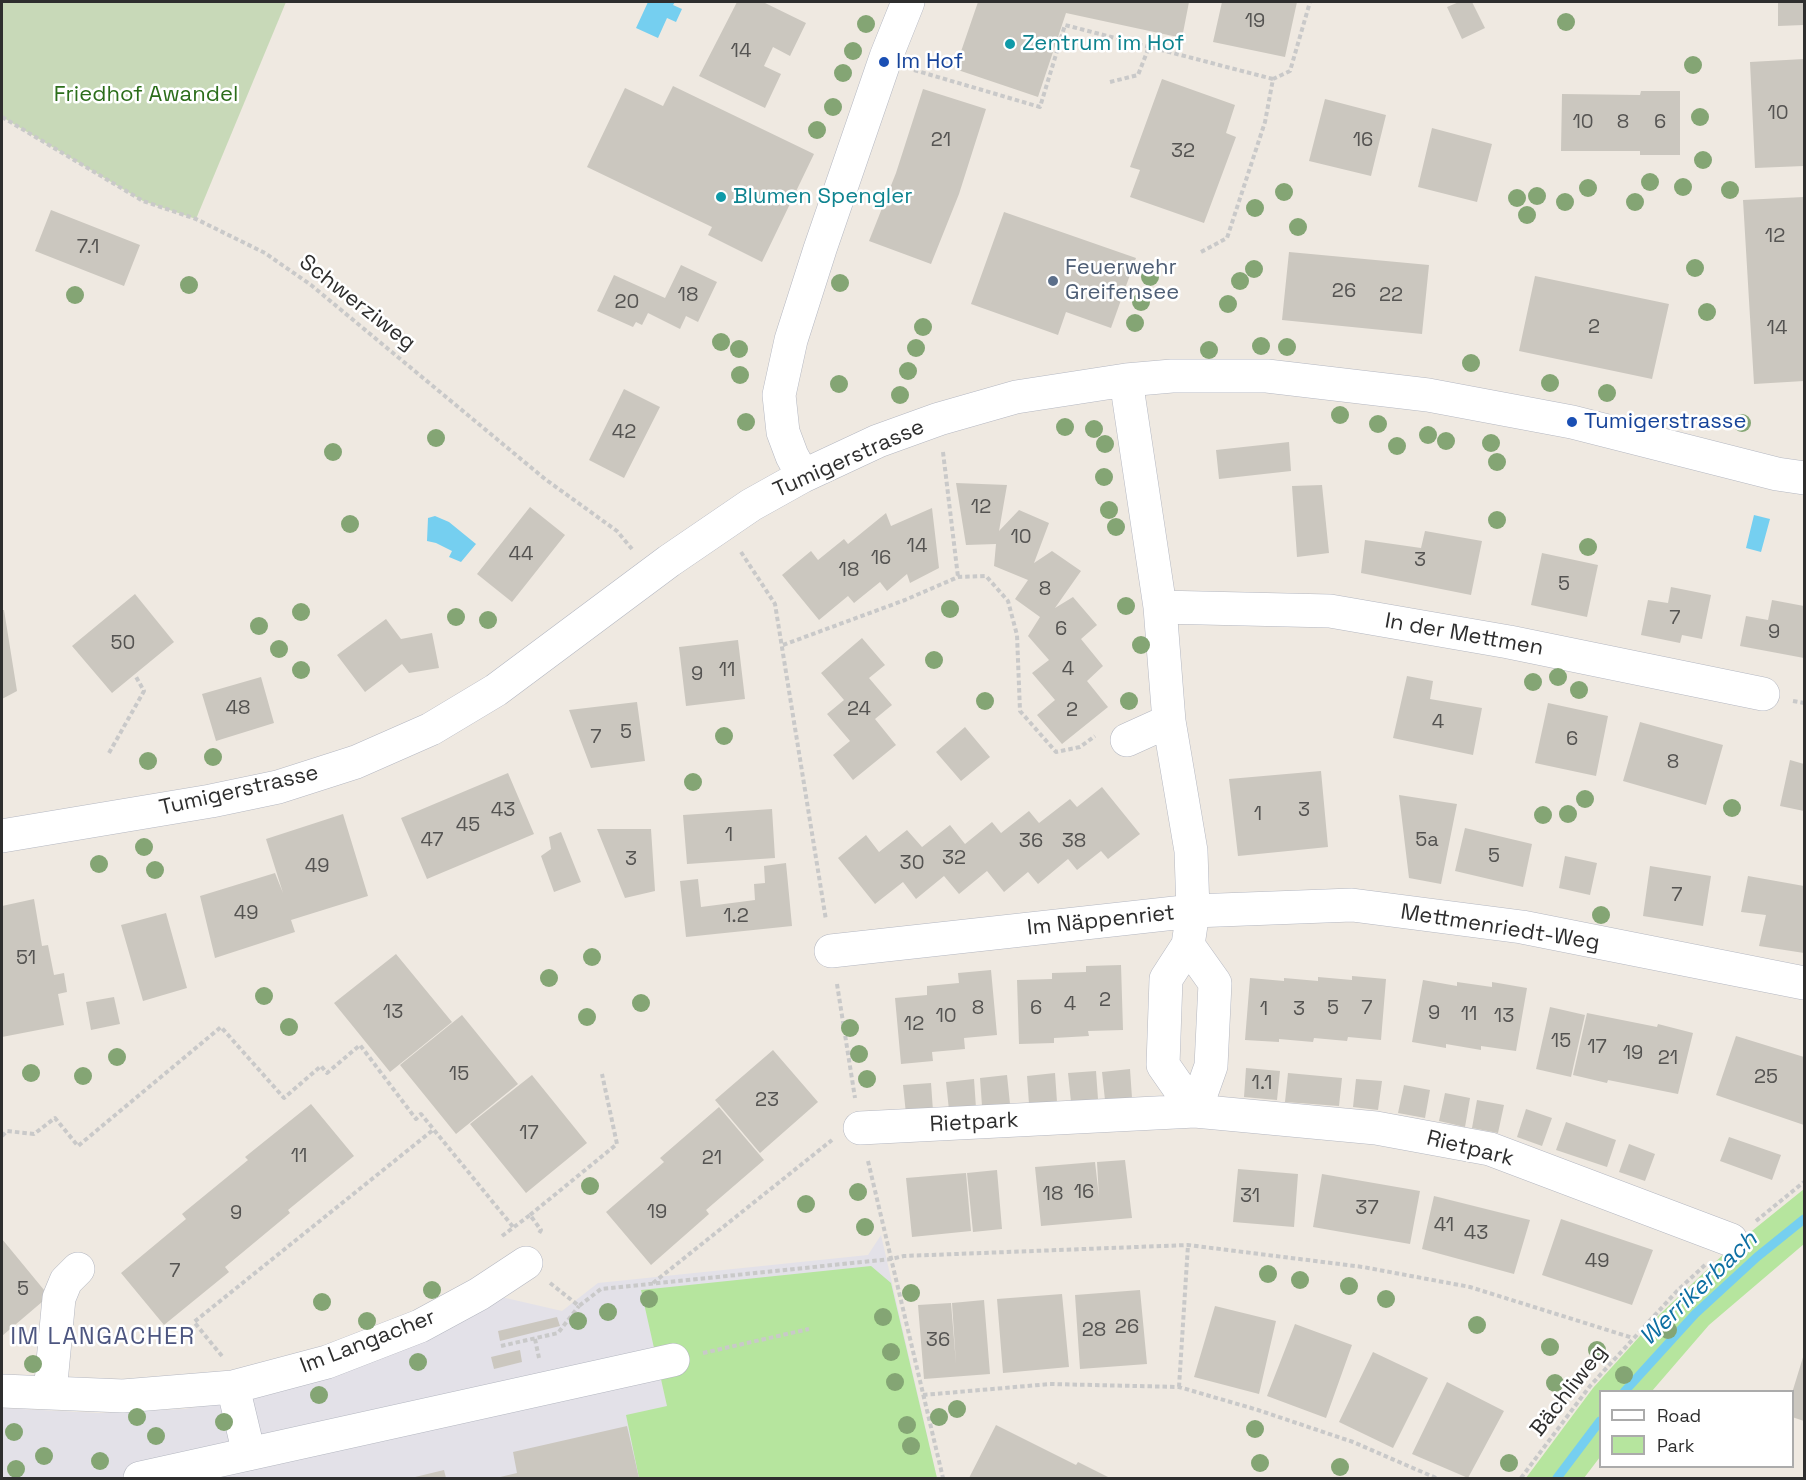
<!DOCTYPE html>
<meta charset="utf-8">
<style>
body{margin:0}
#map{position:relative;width:1806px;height:1480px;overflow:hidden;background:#efe9e1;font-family:"Space Grotesk",sans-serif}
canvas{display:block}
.frame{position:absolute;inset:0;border:3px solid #2e2e2e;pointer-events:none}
.legend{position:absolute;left:1599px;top:1390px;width:195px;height:78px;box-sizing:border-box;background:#fff;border:2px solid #ababab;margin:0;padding:8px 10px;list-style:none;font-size:18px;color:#2e2e2e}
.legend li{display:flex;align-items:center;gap:12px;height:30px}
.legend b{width:30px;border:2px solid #ababab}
</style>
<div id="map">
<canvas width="1806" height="1480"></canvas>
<div class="frame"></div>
<ul class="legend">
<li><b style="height:8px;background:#fff"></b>Road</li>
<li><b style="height:16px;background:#b6e59e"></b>Park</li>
</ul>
</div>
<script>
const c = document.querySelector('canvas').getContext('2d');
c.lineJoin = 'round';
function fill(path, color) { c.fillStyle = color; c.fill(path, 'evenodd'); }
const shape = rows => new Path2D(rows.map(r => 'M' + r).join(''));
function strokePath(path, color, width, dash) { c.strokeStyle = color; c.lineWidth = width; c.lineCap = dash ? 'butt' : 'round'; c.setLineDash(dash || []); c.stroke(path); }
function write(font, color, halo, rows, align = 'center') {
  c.font = font + ' "Space Grotesk",sans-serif'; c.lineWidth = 5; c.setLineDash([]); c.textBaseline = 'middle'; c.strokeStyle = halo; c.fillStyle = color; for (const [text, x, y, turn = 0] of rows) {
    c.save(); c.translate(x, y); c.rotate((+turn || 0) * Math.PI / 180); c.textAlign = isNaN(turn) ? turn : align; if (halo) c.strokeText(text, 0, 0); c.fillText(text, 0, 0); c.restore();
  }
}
const industrial = shape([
 [881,1235,937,1478,2,1478,2,1408,99,1413,184,1409,222,1403,497,1296,562,1311,598,1283,868,1255]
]);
const green = shape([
 [1804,1189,1804,1244,1709,1325,1652,1391,1600,1392,1600,1457,1584,1478,1526,1478,1593,1388,1658,1316,1727,1251],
 [871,1266,891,1283,937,1478,639,1478,626,1415,667,1406,641,1290]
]);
const cemetery = shape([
 [2,2,286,2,196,219,143,201,2,117]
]);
const water = shape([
 [648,2,675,2,673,5,682,9,676,22,667,18,658,38,636,28],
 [1754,515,1770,519,1761,552,1746,548],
 [435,516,449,522,476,544,461,562,449,557,452,551,436,543,427,541,428,518]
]);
const stream = shape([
 [1624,1392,1695,1314,1757,1257,1804,1219],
 [1557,1478,1600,1421]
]);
const building = shape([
 [737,2,763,2,806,23,790,56,773,47,764,66,781,74,765,108,699,76],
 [978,2,1189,2,1182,38,1066,13,1038,97,955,69],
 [1222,2,1297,2,1285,57,1213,42],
 [1459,2,1472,2,1485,28,1462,39,1447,7],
 [1778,2,1804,2,1804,25,1778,26],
 [1804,59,1804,166,1755,168,1750,62],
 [1162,79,1235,105,1226,133,1236,137,1204,223,1130,197,1140,170,1130,167],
 [673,86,814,154,762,262,708,235,712,227,587,167,625,88,663,106],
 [923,89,986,109,959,194,931,264,869,241,896,173],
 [1641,91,1680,91,1680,155,1640,155,1640,151,1561,151,1562,94,1640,95],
 [1325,99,1386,115,1371,176,1309,161],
 [1432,128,1492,144,1477,202,1418,187],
 [1804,197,1804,381,1754,384,1743,200],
 [51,210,140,245,124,286,35,251],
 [1004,212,1136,258,1111,328,1066,312,1058,335,971,304],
 [1289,252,1429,265,1422,334,1282,320],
 [681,265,717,282,698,322,686,316,680,329,648,313,642,325,636,322,633,327,597,311,614,275,665,298],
 [1535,276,1669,304,1652,379,1519,351],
 [624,389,660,407,624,478,589,460],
 [1289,442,1291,471,1219,479,1216,450],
 [956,483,1007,485,999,531,1019,510,1049,523,1034,563,1052,551,1081,571,1055,608,1073,597,1097,625,1081,639,1103,666,1087,681,1108,707,1062,744,1037,715,1055,700,1032,673,1049,660,1028,636,1040,617,1015,599,1028,580,994,566,996,544,966,545],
 [1322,485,1329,553,1297,557,1292,486],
 [530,507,565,535,512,602,477,574],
 [932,508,939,568,910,583,907,574,887,591,880,582,854,603,848,596,819,620,782,575,811,551,818,560,844,539,848,544,886,513,891,526],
 [1425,531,1482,541,1471,595,1361,573,1365,540,1421,548],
 [1542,553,1598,565,1587,617,1531,605],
 [1671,587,1711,595,1702,639,1682,635,1680,643,1641,635,1648,600,1668,603],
 [135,594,174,642,112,693,72,646],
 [1772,600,1804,606,1804,658,1740,646,1746,616,1768,620],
 [2,610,4,610,17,691,2,699],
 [386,619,401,639,432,633,439,668,409,673,402,664,365,692,337,655],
 [862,638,885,665,869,678,892,705,875,719,896,745,853,780,833,755,850,741,827,714,844,700,821,673],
 [738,640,745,699,686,706,679,647],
 [1407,676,1433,681,1430,699,1482,708,1473,755,1393,738],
 [261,677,274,723,216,741,202,694],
 [637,702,645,761,591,768,569,710],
 [1548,703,1608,716,1596,776,1535,763],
 [1640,722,1723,745,1706,805,1623,781],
 [965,727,990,757,961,781,936,752],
 [1790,760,1804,764,1804,811,1780,806],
 [1321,771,1328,847,1238,856,1229,779],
 [508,773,534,834,427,879,401,818],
 [1102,787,1140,834,1108,859,1101,851,1077,870,1068,859,1038,884,1028,872,1004,892,987,871,959,894,944,876,916,899,903,882,875,904,838,858,866,835,879,852,907,830,922,847,950,825,965,844,992,822,1001,833,1029,811,1039,823,1070,799,1077,807],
 [1399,795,1457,804,1441,884,1409,878],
 [772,809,775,858,687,864,683,815],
 [343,814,368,896,291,920,295,932,215,958,200,896,275,873,283,893,266,839],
 [1465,828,1532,844,1523,887,1455,871],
 [597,829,651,829,655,891,625,898],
 [561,832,581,882,554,892,541,856,551,849,549,837],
 [1565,856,1597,863,1590,895,1559,888],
 [786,863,792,926,686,937,680,881,698,879,701,907,755,900,754,884,765,883,764,866],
 [1650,866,1711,876,1703,926,1643,916],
 [1748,876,1804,886,1804,953,1759,946,1766,915,1741,912],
 [34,899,42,946,48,945,54,975,64,973,67,992,58,994,64,1025,2,1037,2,906],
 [166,913,187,988,143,1001,121,925],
 [396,954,452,1022,390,1072,334,1003],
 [1121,965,1123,1030,1088,1031,1089,1036,1054,1038,1054,1043,1019,1044,1017,980,1052,979,1052,973,1086,972,1086,966],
 [991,970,997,1035,964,1038,965,1049,932,1052,933,1061,901,1064,895,998,927,995,927,986,959,983,958,973],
 [1352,976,1386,979,1381,1040,1348,1037,1347,1041,1314,1038,1313,1042,1279,1039,1279,1042,1245,1040,1250,978,1284,981,1284,978,1318,981,1318,977,1352,980],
 [1423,980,1457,986,1457,982,1492,987,1492,982,1527,988,1516,1051,1481,1046,1481,1050,1446,1044,1446,1048,1412,1042],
 [114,997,120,1024,91,1030,86,1002],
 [1550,1007,1585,1015,1571,1077,1536,1069],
 [1587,1013,1657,1027,1658,1024,1693,1033,1678,1094,1608,1080,1607,1083,1573,1075],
 [462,1015,518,1084,456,1134,400,1065],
 [1736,1036,1804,1057,1804,1125,1716,1095],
 [773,1050,818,1102,760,1153,715,1100],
 [1246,1068,1280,1071,1277,1100,1244,1097],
 [1130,1069,1132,1098,1105,1100,1102,1072],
 [1096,1071,1098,1099,1071,1102,1068,1073],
 [1055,1073,1057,1102,1029,1104,1027,1076],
 [1288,1073,1342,1078,1339,1106,1285,1102],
 [532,1075,587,1143,526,1193,470,1124],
 [1007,1075,1010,1104,982,1106,980,1078],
 [974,1079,976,1108,949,1110,946,1082],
 [1356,1079,1382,1081,1378,1110,1353,1107],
 [931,1083,933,1111,906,1114,903,1085],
 [1404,1085,1430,1090,1425,1118,1398,1113],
 [1445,1093,1470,1098,1465,1127,1439,1121],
 [1477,1100,1504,1105,1498,1133,1472,1128],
 [311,1104,354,1156,288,1210,290,1213,225,1267,229,1272,164,1325,121,1273,186,1219,182,1214,248,1160,245,1157],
 [719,1107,764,1160,706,1210,709,1214,651,1265,606,1212,664,1162,660,1158],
 [1526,1109,1552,1118,1542,1146,1517,1137],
 [1566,1122,1616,1140,1607,1167,1556,1150],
 [1729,1137,1781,1155,1772,1180,1720,1161],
 [1629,1144,1655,1154,1645,1181,1619,1172],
 [1125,1160,1132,1218,1041,1226,1035,1167,1095,1162,1099,1197,1097,1162],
 [1238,1169,1298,1174,1294,1227,1233,1222],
 [997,1170,1002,1229,973,1232,967,1173],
 [966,1173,971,1231,912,1237,906,1178],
 [1322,1174,1420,1191,1410,1244,1313,1227],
 [1434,1196,1530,1220,1514,1274,1422,1249],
 [1561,1219,1653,1250,1632,1305,1542,1275],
 [2,1239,49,1296,2,1336],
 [1140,1290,1147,1364,1080,1369,1075,1295],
 [1062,1294,1069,1367,1003,1373,997,1299],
 [984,1300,990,1374,924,1379,918,1305,951,1303,956,1364,952,1303],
 [1215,1306,1276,1321,1259,1394,1194,1377],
 [557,1317,560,1326,500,1341,498,1331],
 [1295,1324,1352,1345,1326,1418,1267,1396],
 [520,1350,522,1362,494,1369,491,1357],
 [1373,1352,1428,1378,1393,1448,1339,1422],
 [1804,1354,1804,1421,1792,1417,1792,1393],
 [1447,1382,1504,1411,1468,1478,1412,1454],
 [996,1425,1076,1465,1078,1462,1110,1478,969,1478],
 [627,1426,639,1478,496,1478,517,1473,513,1452],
 [444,1470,446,1478,411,1478]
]);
const path = shape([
 [914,70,1040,107,1065,25,1273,79],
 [1110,82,1138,75,1149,47],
 [2,117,143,201,196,219,265,253,311,285,545,479,617,531,632,549],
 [1201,252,1227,238,1265,122,1273,79,1290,71,1310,2],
 [943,452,958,577],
 [741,552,775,604,826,920],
 [783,645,905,600,958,577,986,576,1008,601,1017,635,1020,711,1056,752,1080,747,1095,736],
 [1793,701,1804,703],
 [109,753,144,691,135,675],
 [837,984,855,1098],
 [2,1136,7,1131,34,1134,55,1118,78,1146,221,1027,284,1098,321,1066,327,1073,360,1045,416,1119,421,1114,514,1228],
 [868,1161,943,1478],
 [530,1215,617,1144,602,1074],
 [1756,1221,1804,1182],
 [502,1236,530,1215,541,1230,538,1235],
 [550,1283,579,1306,601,1289,891,1259,904,1256,1188,1245,1363,1267,1470,1287,1633,1338],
 [653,1283,832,1140],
 [535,1339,539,1358],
 [501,1346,558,1333,579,1306],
 [703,1353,809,1329],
 [222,1356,194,1322,433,1130],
 [1179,1387,1188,1245],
 [923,1395,1050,1384,1179,1387,1258,1410,1353,1442,1436,1478],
 [1521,1478,1590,1386,1677,1291,1705,1265]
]);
const minor = shape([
 [1126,380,1160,607,1169,721,1191,851,1193,911,1188,945,1166,979,1163,1065,1195,1111],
 [803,476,792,456,783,432,779,395,791,340,820,249,886,57,908,2],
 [1160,607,1330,611,1509,642,1763,694],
 [1127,740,1169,721],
 [2,836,211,801,278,787,356,762,431,729,496,690,669,561,751,505,803,476,878,441,939,419,1016,397,1126,380,1172,376,1267,376,1428,395,1572,422,1777,474,1804,478],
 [1188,945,1215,983,1211,1066,1195,1111],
 [831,951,1193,911,1352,905,1522,927,1804,983],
 [860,1128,1195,1111,1376,1128,1490,1149,1731,1240],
 [233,1387,249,1454],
 [2,1391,123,1396,233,1387,327,1362,420,1326,479,1294,526,1263],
 [50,1393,59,1298,66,1281,78,1269],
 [140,1478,673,1360]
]);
const trees = [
 [1566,22],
 [866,24],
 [853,51],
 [1693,65],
 [843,73],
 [833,107],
 [1700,117],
 [817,130],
 [1703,160],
 [1650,182],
 [1683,187],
 [1588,188],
 [1730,190],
 [1284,192],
 [1537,196],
 [1517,198],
 [1565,202],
 [1635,202],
 [1255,208],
 [1527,215],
 [1298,227],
 [1695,268],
 [1254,269],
 [1150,277],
 [1240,281],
 [840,283],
 [189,285],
 [75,295],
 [1141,302],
 [1228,304],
 [1707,312],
 [1135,323],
 [923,327],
 [721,342],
 [1261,346],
 [1287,347],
 [916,348],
 [739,349],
 [1209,350],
 [1471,363],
 [908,371],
 [740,375],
 [1550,383],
 [839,384],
 [1607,393],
 [900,395],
 [1340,415],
 [746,422],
 [1742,423],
 [1378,424],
 [1065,427],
 [1094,429],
 [1428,435],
 [436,438],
 [1446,441],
 [1491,443],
 [1105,444],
 [1397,446],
 [333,452],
 [1497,462],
 [1104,477],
 [1109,510],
 [1497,520],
 [350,524],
 [1116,527],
 [1588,547],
 [1126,606],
 [950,609],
 [301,612],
 [456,617],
 [488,620],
 [259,626],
 [1141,645],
 [279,649],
 [934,660],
 [301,670],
 [1558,677],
 [1533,682],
 [1579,690],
 [985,701],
 [1129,701],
 [724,736],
 [213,757],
 [148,761],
 [693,782],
 [1585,799],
 [1732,808],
 [1568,814],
 [1543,815],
 [144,847],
 [99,864],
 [155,870],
 [1601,915],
 [592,957],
 [549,978],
 [264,996],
 [641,1003],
 [587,1017],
 [289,1027],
 [850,1028],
 [859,1054],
 [117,1057],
 [31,1073],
 [83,1076],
 [867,1079],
 [590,1186],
 [858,1192],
 [806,1204],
 [865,1227],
 [1268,1274],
 [1300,1280],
 [1349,1286],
 [432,1290],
 [911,1293],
 [649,1299],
 [1386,1299],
 [322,1302],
 [608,1312],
 [883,1317],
 [367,1321],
 [578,1321],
 [1477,1325],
 [1668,1330],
 [1550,1347],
 [1597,1350],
 [891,1352],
 [418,1362],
 [33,1364],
 [1624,1375],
 [895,1382],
 [1555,1383],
 [319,1395],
 [957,1409],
 [137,1417],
 [939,1417],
 [224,1422],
 [907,1425],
 [1255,1429],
 [14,1432],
 [156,1436],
 [911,1446],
 [44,1456],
 [100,1461],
 [1260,1463],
 [1509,1463],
 [1340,1467],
 [16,1469]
];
const markers = [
 [1010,44,6,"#0f9aa8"],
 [884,62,6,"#1a4fb4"],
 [721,197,6,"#0f9aa8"],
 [1053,281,6,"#5c6f8a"],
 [1572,422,6,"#1a4fb4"]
];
const numberNames = [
 ["19",1255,22],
 ["14",741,52],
 ["10",1778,114],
 ["10",1583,123],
 ["8",1623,123],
 ["6",1660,123],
 ["21",941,141],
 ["16",1363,141],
 ["32",1183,152],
 ["12",1775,237],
 ["7.1",88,248],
 ["26",1344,292],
 ["18",688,296],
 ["22",1391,296],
 ["20",627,303],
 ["2",1594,328],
 ["14",1777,329],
 ["42",624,433],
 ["12",981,508],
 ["10",1021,538],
 ["14",917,547],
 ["44",521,555],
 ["16",881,559],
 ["3",1420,561],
 ["18",849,571],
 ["5",1564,585],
 ["8",1045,590],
 ["7",1675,619],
 ["6",1061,630],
 ["9",1774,633],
 ["50",123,644],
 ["4",1068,670],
 ["11",727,671],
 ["9",697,675],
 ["48",238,709],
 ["24",859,710],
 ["2",1072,711],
 ["4",1438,723],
 ["5",626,733],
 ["7",596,738],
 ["6",1572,740],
 ["8",1673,763],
 ["43",503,811],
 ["3",1304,811],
 ["1",1258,815],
 ["45",468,826],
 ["1",729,836],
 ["47",432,841],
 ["5a",1427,841],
 ["36",1031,842],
 ["38",1074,842],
 ["5",1494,857],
 ["32",954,859],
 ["3",631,860],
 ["30",912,864],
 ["49",317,867],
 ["7",1677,896],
 ["49",246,914],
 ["1.2",736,917],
 ["51",26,959],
 ["2",1105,1001],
 ["4",1070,1005],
 ["8",978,1009],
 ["6",1036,1009],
 ["5",1333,1009],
 ["7",1367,1009],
 ["1",1264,1010],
 ["3",1299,1010],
 ["13",393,1013],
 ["9",1434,1014],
 ["11",1469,1015],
 ["10",946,1017],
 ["13",1504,1017],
 ["12",914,1025],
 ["15",1561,1042],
 ["17",1597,1048],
 ["19",1633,1054],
 ["21",1668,1059],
 ["15",459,1075],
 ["25",1766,1078],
 ["1.1",1262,1084],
 ["23",767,1101],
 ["17",529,1134],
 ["11",299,1157],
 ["21",712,1159],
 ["16",1084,1193],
 ["18",1053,1195],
 ["31",1250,1197],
 ["37",1367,1209],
 ["19",657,1213],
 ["9",236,1214],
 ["41",1444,1226],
 ["43",1476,1234],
 ["49",1597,1262],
 ["7",175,1272],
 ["5",23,1290],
 ["26",1127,1328],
 ["28",1094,1331],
 ["36",938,1341]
];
const cultureNames = [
 ["Zentrum im Hof",1022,44],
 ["Blumen Spengler",733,197]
];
const transitNames = [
 ["Im Hof",896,62],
 ["Tumigerstrasse",1584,422]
];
const parkNames = [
 ["Friedhof Awandel",146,95]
];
const serviceNames = [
 ["Feuerwehr",1065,268],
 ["Greifensee",1065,293]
];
const streetNames = [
 ["Schwerziweg",357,303,38],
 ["Tumigerstrasse",849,459,-24],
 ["In der Mettmen",1464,635,10],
 ["Tumigerstrasse",239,791,-13],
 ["Im Näppenriet",1101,921,-6],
 ["Mettmenriedt-Weg",1500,928,9],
 ["Rietpark",974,1123,-3],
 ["Rietpark",1470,1149,14],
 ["Im Langacher",368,1342,-21],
 ["Bächliweg",1569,1391,-52]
];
const waterNames = [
 ["Werrikerbach",1699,1289,-44]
];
const neighbourhoodNames = [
 ["IM LANGACHER",103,1337]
];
fill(industrial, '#e3e1e8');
fill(green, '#b6e59e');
fill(cemetery, '#c8d9b8');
fill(water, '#75cff0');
strokePath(stream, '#75cff0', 9);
fill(building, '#cbc7bf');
strokePath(minor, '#b4b7c1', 34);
strokePath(path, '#c9c9c9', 4, [4.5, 3]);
strokePath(minor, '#fff', 33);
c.fillStyle = '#84a574';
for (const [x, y] of trees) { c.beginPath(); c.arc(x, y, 9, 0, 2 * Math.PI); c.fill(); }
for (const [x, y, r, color] of markers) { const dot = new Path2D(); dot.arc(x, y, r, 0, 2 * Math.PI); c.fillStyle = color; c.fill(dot); strokePath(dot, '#fff', 2); }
write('20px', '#555452', null, numberNames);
write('22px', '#0d838f', '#fff', cultureNames, 'left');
write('22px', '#164399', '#fff', transitNames, 'left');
write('22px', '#2c6e1b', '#fff', parkNames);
write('22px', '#4e5e75', '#fff', serviceNames, 'left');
write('22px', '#2e2e2e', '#fff', streetNames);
write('italic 24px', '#0d6fa3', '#fff', waterNames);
c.letterSpacing = '1.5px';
write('24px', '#4d5680', '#fff', neighbourhoodNames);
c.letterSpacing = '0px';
</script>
